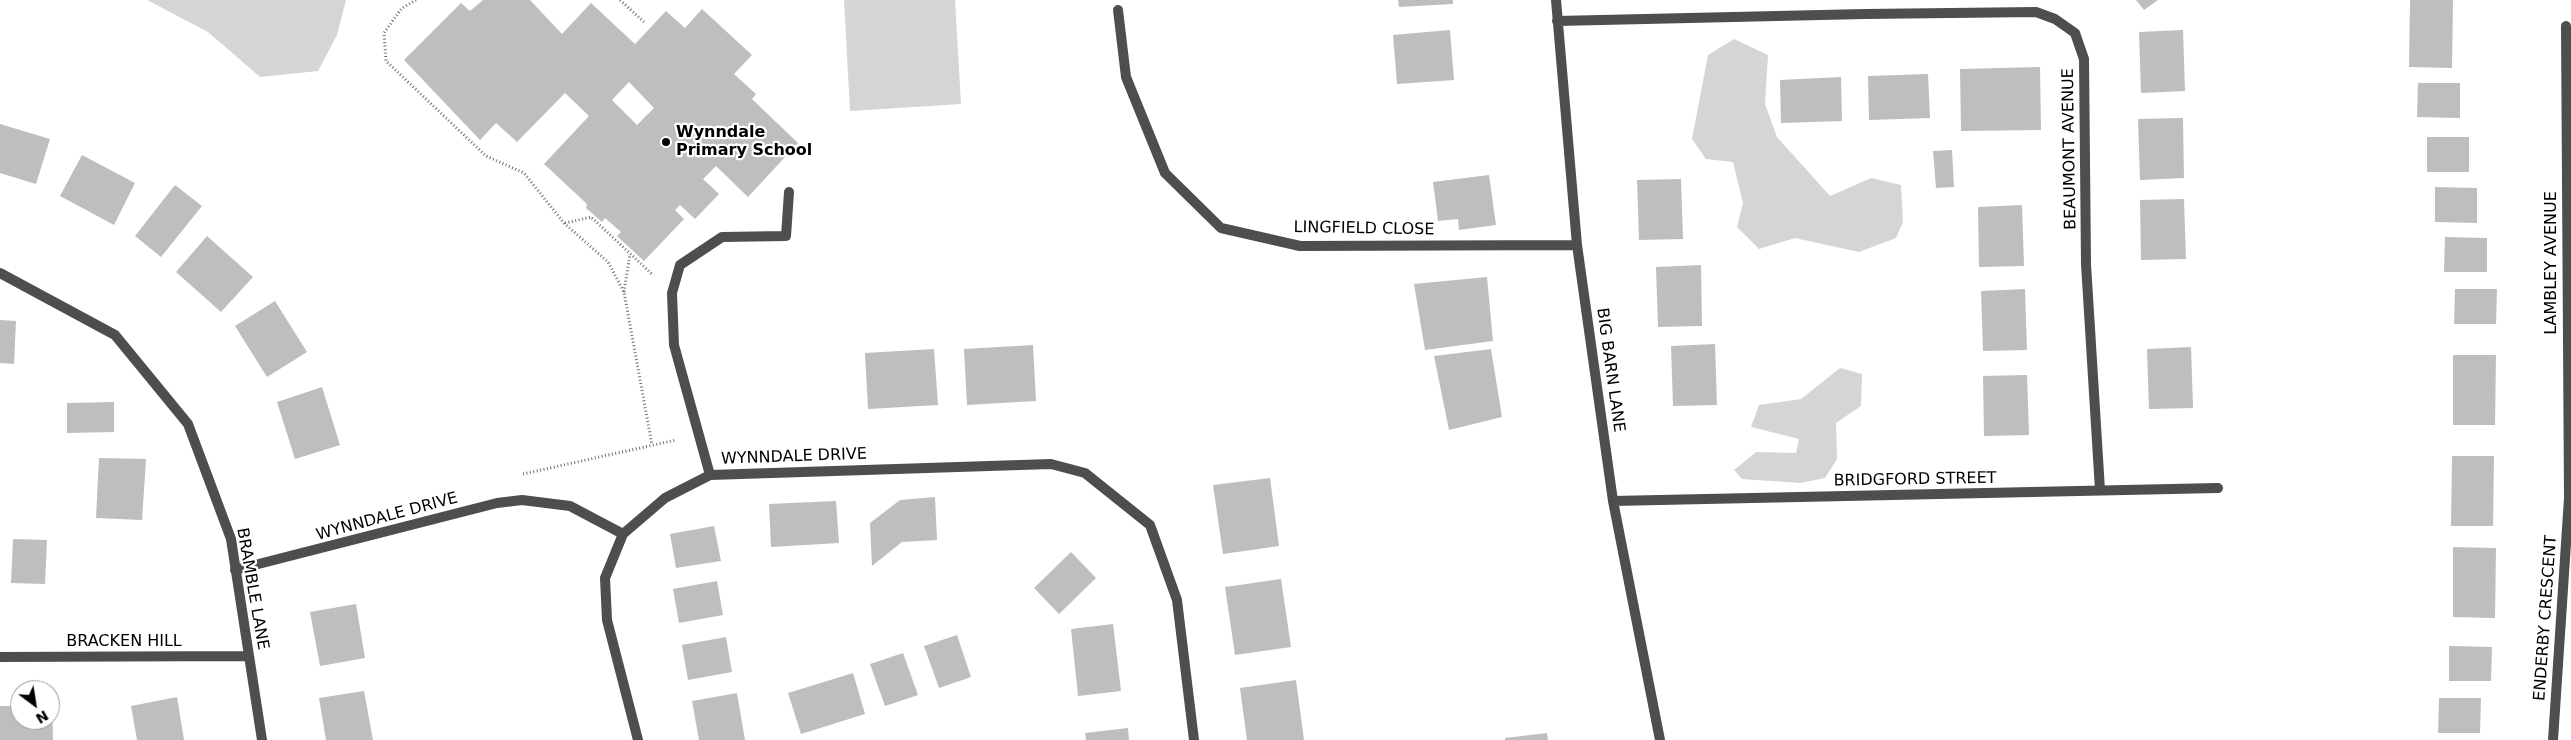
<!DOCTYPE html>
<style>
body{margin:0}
#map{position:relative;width:2571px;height:740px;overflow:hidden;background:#fff;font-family:"DejaVu Sans",sans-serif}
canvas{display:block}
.north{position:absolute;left:10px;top:680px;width:50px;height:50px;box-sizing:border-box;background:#fff;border:1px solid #999;border-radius:50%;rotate:149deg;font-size:14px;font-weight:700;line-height:20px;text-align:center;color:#000}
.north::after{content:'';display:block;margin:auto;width:18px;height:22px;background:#000;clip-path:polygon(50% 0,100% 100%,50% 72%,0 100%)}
</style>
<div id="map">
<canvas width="2571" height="740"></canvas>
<div class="north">N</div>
</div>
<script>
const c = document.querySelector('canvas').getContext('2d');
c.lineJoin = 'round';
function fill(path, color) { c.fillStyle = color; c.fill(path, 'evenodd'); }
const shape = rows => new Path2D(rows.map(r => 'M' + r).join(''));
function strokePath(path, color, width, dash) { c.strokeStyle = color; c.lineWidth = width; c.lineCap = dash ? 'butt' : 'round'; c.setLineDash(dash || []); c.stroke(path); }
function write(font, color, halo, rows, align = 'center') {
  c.font = font + ' "DejaVu Sans",sans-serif'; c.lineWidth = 4.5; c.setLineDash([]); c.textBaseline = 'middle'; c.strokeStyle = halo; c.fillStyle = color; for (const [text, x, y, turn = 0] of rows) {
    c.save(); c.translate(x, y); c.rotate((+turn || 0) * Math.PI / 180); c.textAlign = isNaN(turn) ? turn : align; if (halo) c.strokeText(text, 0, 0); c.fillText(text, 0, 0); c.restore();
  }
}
const green = shape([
 [147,0,346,0,337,35,318,71,260,77,208,32],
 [844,0,955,0,961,104,850,111],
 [1734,39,1768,55,1765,104,1777,137,1830,196,1871,178,1901,185,1903,222,1896,238,1859,252,1795,238,1759,249,1737,227,1743,203,1733,162,1706,159,1692,139,1708,55],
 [1840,368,1862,374,1861,406,1836,423,1837,459,1825,478,1800,483,1742,479,1734,470,1756,452,1796,453,1799,439,1751,427,1759,405,1801,399]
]);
const building = shape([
 [483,0,530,0,562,34,591,3,635,44,666,11,685,28,702,9,752,55,734,74,756,94,752,99,798,143,748,197,716,166,703,179,719,194,695,219,680,205,675,210,684,219,644,261,617,236,621,232,605,218,602,222,586,208,587,204,544,164,589,116,565,93,517,142,496,123,480,140,404,60,461,3,470,11],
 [629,82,654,108,637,125,612,100],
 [1398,0,1453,0,1453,4,1399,7],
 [2136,0,2158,0,2144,10],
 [2410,0,2453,0,2452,68,2409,67],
 [1450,30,1454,80,1397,84,1393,35],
 [2183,30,2185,91,2141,93,2139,32],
 [2040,67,2041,130,1961,131,1960,69],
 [1928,74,1930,118,1869,120,1868,76],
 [1841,77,1842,121,1781,123,1780,80],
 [2418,83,2460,83,2460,118,2417,117],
 [2183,118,2184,178,2140,180,2138,119],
 [0,124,50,139,36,184,0,173],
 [2427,137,2469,137,2469,172,2427,172],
 [1952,150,1954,187,1936,188,1933,151],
 [82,155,135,183,114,225,60,196],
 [1489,175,1496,225,1459,230,1458,219,1438,221,1433,182],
 [1681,179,1683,239,1639,240,1637,180],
 [175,185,202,206,161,257,135,236],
 [2435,187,2477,188,2477,223,2435,222],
 [2184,199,2186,259,2141,260,2140,200],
 [2022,205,2024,266,1979,267,1978,207],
 [207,236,253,277,221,312,176,272],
 [2445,237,2487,238,2487,272,2444,272],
 [1701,265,1702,326,1658,327,1656,267],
 [1487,277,1493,341,1425,350,1414,284],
 [2025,289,2027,350,1983,351,1981,291],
 [2455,289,2497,289,2496,324,2454,324],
 [275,301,307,352,267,377,235,326],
 [0,320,16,321,14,364,0,363],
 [1715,344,1717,405,1673,406,1671,346],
 [1033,345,1036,401,967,405,964,349],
 [2191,347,2193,408,2149,409,2147,349],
 [934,349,938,405,868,409,865,353],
 [1491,349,1502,417,1449,430,1434,356],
 [2453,355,2496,355,2495,425,2453,425],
 [2027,375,2029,435,1984,436,1983,376],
 [322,387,340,445,295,459,277,402],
 [114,402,114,432,67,433,67,403],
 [2452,456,2494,456,2493,526,2451,526],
 [99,458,146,459,142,520,96,518],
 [1270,478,1279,546,1223,554,1213,485],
 [935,497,937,540,902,542,872,566,870,523,900,500],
 [836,501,839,543,771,547,769,504],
 [714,526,721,561,676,568,670,534],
 [13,539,47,540,45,584,11,583],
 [2453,547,2496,548,2495,618,2453,617],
 [1071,552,1096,578,1059,614,1034,588],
 [1281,579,1291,647,1235,655,1225,587],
 [717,581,723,615,679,623,673,589],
 [356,604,365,658,320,666,310,612],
 [1113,624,1121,691,1078,696,1071,629],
 [957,635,971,677,939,688,924,646],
 [726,637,732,672,688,680,682,645],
 [2449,646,2492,647,2491,681,2449,681],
 [903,653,918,695,885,706,870,664],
 [853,673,865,714,801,734,788,693],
 [1296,680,1304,740,1247,740,1240,688],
 [364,691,373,740,326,740,319,698],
 [737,693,745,740,699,740,692,701],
 [177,697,184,740,137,740,131,706],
 [2439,698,2481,698,2480,733,2438,733],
 [50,705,52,705,53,740,0,740,0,706,20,706,20,720,50,720],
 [1128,728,1129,740,1086,740,1085,733],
 [1547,733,1548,740,1505,740,1505,738]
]);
const path = shape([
 [416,0,402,8,384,33,386,61,486,156,524,173,564,223,608,262,624,292,652,445],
 [620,0,644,22],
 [565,223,591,217,653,275],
 [624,292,630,254],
 [523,474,676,440]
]);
const lane = shape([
 [710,475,674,345,672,293,680,265,722,237,786,236,789,192]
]);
const street = shape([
 [1556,0,1577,245,1613,501,1660,740],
 [1118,10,1126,77,1165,173,1221,228,1300,246,1577,245],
 [1557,21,1865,14,2036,12,2055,19,2075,33,2084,59,2086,264,2100,490],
 [2566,26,2569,498,2571,498],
 [0,273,115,335,188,424,231,539,262,740],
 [1613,501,2218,488],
 [623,534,605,578,607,620,638,740],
 [235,570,497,503,522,500,570,506,623,534,665,498,710,475,1051,464,1085,473,1150,525,1177,600,1194,740],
 [0,657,249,656],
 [2553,740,2569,498]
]);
const markers = [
 [666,142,5,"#000"]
];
const poiNames = [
 ["Wynndale",676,133],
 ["Primary School",676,151]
];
const streetNames = [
 ["BEAUMONT AVENUE",2070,149,-91],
 ["LINGFIELD CLOSE",1364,229,1],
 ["LAMBLEY AVENUE",2552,263,-90],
 ["BIG BARN LANE",1610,370,82],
 ["WYNNDALE DRIVE",794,457,-2],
 ["BRIDGFORD STREET",1915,480,-1],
 ["WYNNDALE DRIVE",387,517,-15],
 ["BRAMBLE LANE",252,589,80],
 ["ENDERBY CRESCENT",2546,618,-86],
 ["BRACKEN HILL",124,642]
];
fill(green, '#d5d5d5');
fill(building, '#bebebe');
strokePath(path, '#707070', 3, [1, 2.5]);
strokePath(lane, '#4e4e4e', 10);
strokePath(street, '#4e4e4e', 10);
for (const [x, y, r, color] of markers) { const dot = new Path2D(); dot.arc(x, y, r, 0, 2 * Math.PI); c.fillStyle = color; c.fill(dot); strokePath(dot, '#fff', 2); }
write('bold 16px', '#000', '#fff', poiNames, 'left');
write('16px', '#000', '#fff', streetNames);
</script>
